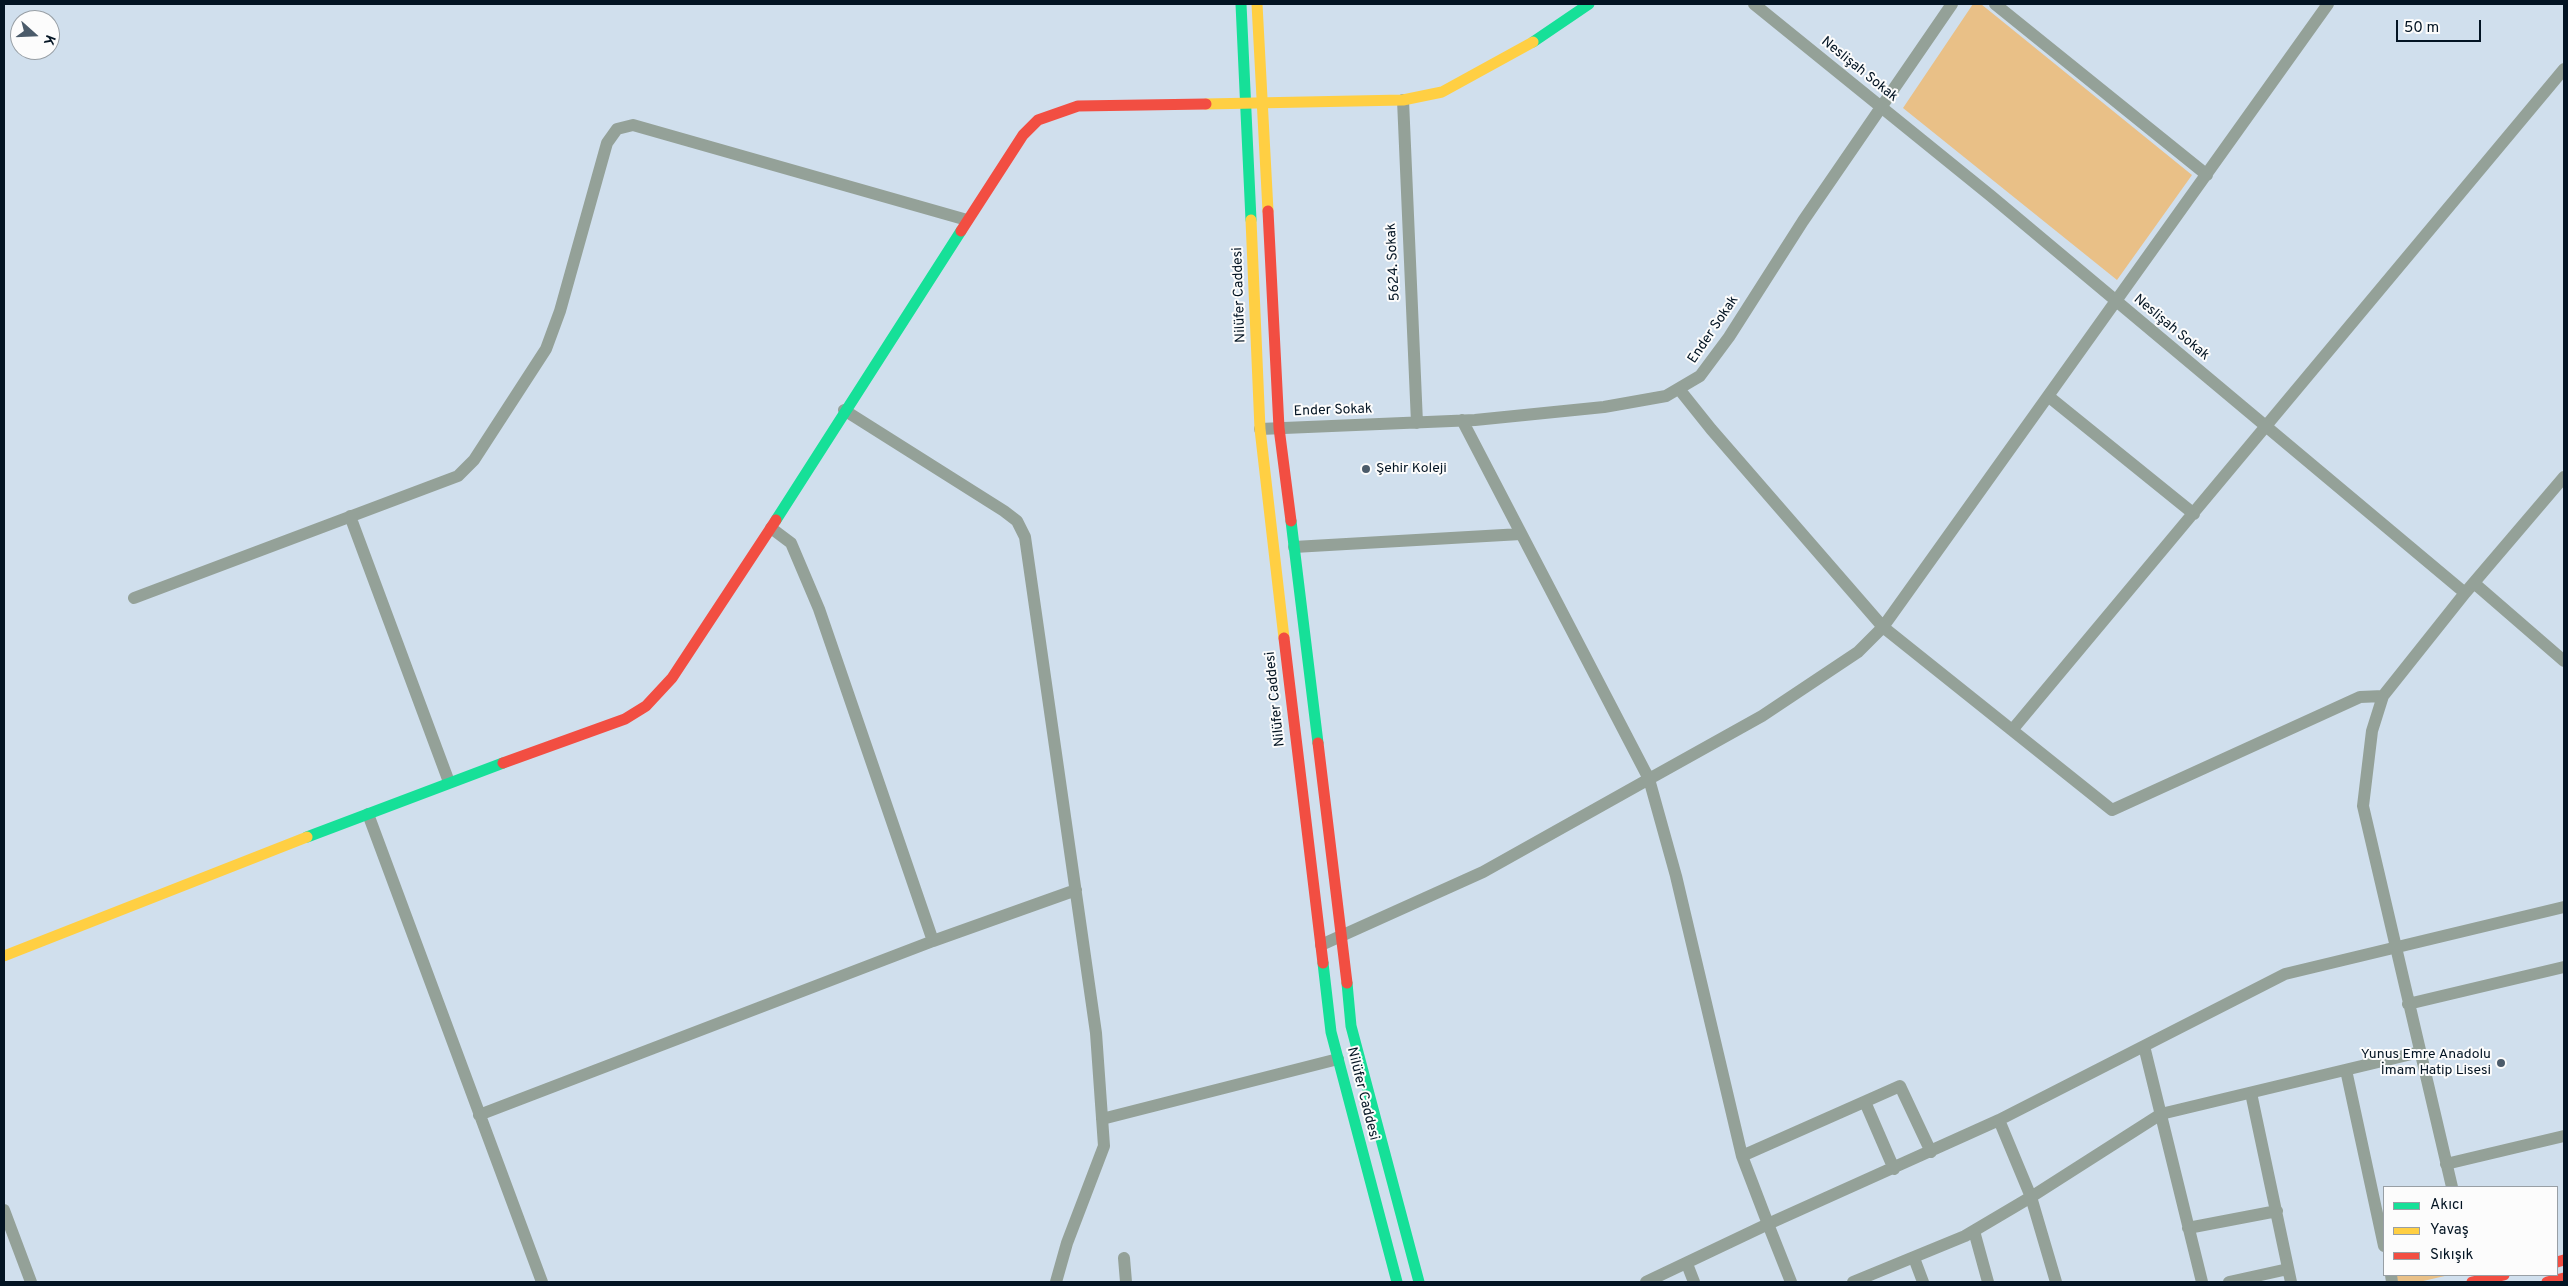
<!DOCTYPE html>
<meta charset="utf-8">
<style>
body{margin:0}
#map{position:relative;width:2568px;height:1286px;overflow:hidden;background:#d0dfed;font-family:Overpass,sans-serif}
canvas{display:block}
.frame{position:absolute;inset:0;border:5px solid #031423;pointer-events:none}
.legend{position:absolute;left:2383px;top:1186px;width:175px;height:90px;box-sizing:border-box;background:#fcfcfc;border:1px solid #989fa5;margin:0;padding:6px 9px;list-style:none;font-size:15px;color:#031423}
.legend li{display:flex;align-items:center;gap:10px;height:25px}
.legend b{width:25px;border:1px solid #989fa5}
.north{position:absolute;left:10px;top:10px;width:50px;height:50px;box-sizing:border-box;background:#fcfcfc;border:1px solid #989fa5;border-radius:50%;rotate:110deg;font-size:14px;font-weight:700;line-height:20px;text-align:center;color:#031423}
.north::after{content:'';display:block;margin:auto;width:18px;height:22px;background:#4b5b6a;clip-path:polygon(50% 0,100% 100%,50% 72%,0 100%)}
.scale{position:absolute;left:2396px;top:20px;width:85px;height:22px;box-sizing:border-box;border:2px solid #031423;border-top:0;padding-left:6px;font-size:15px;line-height:18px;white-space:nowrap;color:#031423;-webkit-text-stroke:4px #fcfcfc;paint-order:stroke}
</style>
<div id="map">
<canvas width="2568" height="1286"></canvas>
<div class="frame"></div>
<ul class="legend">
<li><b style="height:6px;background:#16e098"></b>Akıcı</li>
<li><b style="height:6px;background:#ffcf43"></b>Yavaş</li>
<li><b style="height:6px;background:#f24e42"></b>Sıkışık</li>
</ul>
<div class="north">K</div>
<div class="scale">50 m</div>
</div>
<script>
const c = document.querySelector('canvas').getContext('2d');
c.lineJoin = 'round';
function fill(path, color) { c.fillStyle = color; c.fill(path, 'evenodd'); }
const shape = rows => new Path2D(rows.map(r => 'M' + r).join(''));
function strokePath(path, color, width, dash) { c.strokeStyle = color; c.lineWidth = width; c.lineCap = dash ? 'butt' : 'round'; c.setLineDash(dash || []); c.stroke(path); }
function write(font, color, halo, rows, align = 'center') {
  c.font = font + ' Overpass,sans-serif'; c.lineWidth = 4; c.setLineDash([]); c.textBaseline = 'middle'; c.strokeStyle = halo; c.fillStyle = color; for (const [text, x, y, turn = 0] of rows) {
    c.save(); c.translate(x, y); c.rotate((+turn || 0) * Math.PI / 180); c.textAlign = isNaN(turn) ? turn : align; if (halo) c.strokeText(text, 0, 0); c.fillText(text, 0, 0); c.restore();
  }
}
const green = shape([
 [1973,4,1981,4,2192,175,2117,280,1903,108],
 [2396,1275,2449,1275,2419,1282,2398,1282]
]);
const street = shape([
 [1754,4,1991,196,2465,593,2564,477],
 [1995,4,2207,175],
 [1403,100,1417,423],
 [1679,389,1711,429,1883,627,2112,810,2360,697,2383,696],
 [2048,396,2194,514],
 [844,410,1004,511,1017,521,1025,537,1096,1033,1104,1146,1067,1243,1056,1282],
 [1462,420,1649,779,1762,716,1858,652,1883,627,2328,4],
 [1260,429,1475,420,1604,407,1666,396,1700,376,1729,337,1803,221,1952,4],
 [350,516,449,782],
 [771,528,791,543,819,609,933,941],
 [1294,547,1521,534],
 [2474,583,2564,661],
 [134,598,458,476,474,460,546,349,560,311,607,143,617,129,633,125,967,220],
 [2013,729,2564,69],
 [368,814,542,1282],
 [1321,945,1483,872,1649,779,1676,876,1742,1156,1768,1224,1646,1282],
 [2408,1004,2564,967],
 [2144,1046,2202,1282],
 [2346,1070,2384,1246],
 [2251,1093,2291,1282],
 [1865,1102,1894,1169],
 [479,1115,933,941,1076,890],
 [1102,1119,1338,1059],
 [1999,1120,2031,1197,2056,1282],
 [1742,1156,1900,1086,1931,1152],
 [2446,1164,2564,1136],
 [2452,1187,2363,806,2372,731,2383,696,2465,593],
 [4,1210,31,1282],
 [2188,1228,2277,1211],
 [1974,1231,1988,1282],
 [1124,1258,1126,1282],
 [1914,1258,1923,1282],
 [1687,1264,1694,1282],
 [2391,1275,2392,1282],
 [1791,1282,1768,1224,1999,1120,2285,974,2564,907],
 [1853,1282,1965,1236,2031,1197,2161,1114,2420,1052],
 [2229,1282,2288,1269]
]);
const fast = shape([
 [1241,4,1251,220],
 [1533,42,1589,4],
 [776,520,961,231],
 [1291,521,1318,743],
 [307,837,503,763],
 [1323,963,1331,1032,1397,1282],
 [1347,983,1351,1026,1419,1282]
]);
const slow = shape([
 [1257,4,1268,211],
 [1206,104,1403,100,1442,92,1533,42],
 [1251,220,1260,429,1284,638],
 [4,956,307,837]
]);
const jam = shape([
 [1268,211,1279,428,1291,521],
 [961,231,1023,135,1038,120,1078,106,1206,104],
 [1284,638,1323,963],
 [1318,743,1347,983],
 [503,763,625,719,646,706,672,678,776,520],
 [2557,1262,2564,1260],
 [2472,1282,2504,1275],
 [2547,1282,2564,1278]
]);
const markers = [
 [1366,469,5,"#4b5b6a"],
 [2501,1063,5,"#4b5b6a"]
];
const streetNames = [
 ["Neslişah Sokak",1859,70,39],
 ["5624. Sokak",1394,262,-93],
 ["Nilüfer Caddesi",1240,295,-92],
 ["Neslişah Sokak",2171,328,40],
 ["Ender Sokak",1714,330,-56],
 ["Ender Sokak",1333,411,-2],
 ["Nilüfer Caddesi",1276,699,-96],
 ["Nilüfer Caddesi",1362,1094,76]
];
const poiNames = [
 ["Şehir Koleji",1376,469],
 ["Yunus Emre Anadolu",2491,1055,"right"],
 ["İmam Hatip Lisesi",2491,1071,"right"]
];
fill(green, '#e9c087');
strokePath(street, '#94a198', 12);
strokePath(fast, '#16e098', 11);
strokePath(slow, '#ffcf43', 11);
strokePath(jam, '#f24e42', 11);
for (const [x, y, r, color] of markers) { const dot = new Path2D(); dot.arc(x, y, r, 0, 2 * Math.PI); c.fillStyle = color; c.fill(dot); strokePath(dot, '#fcfcfc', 2); }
write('14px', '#031423', '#fcfcfc', streetNames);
write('14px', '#031423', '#fcfcfc', poiNames, 'left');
</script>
